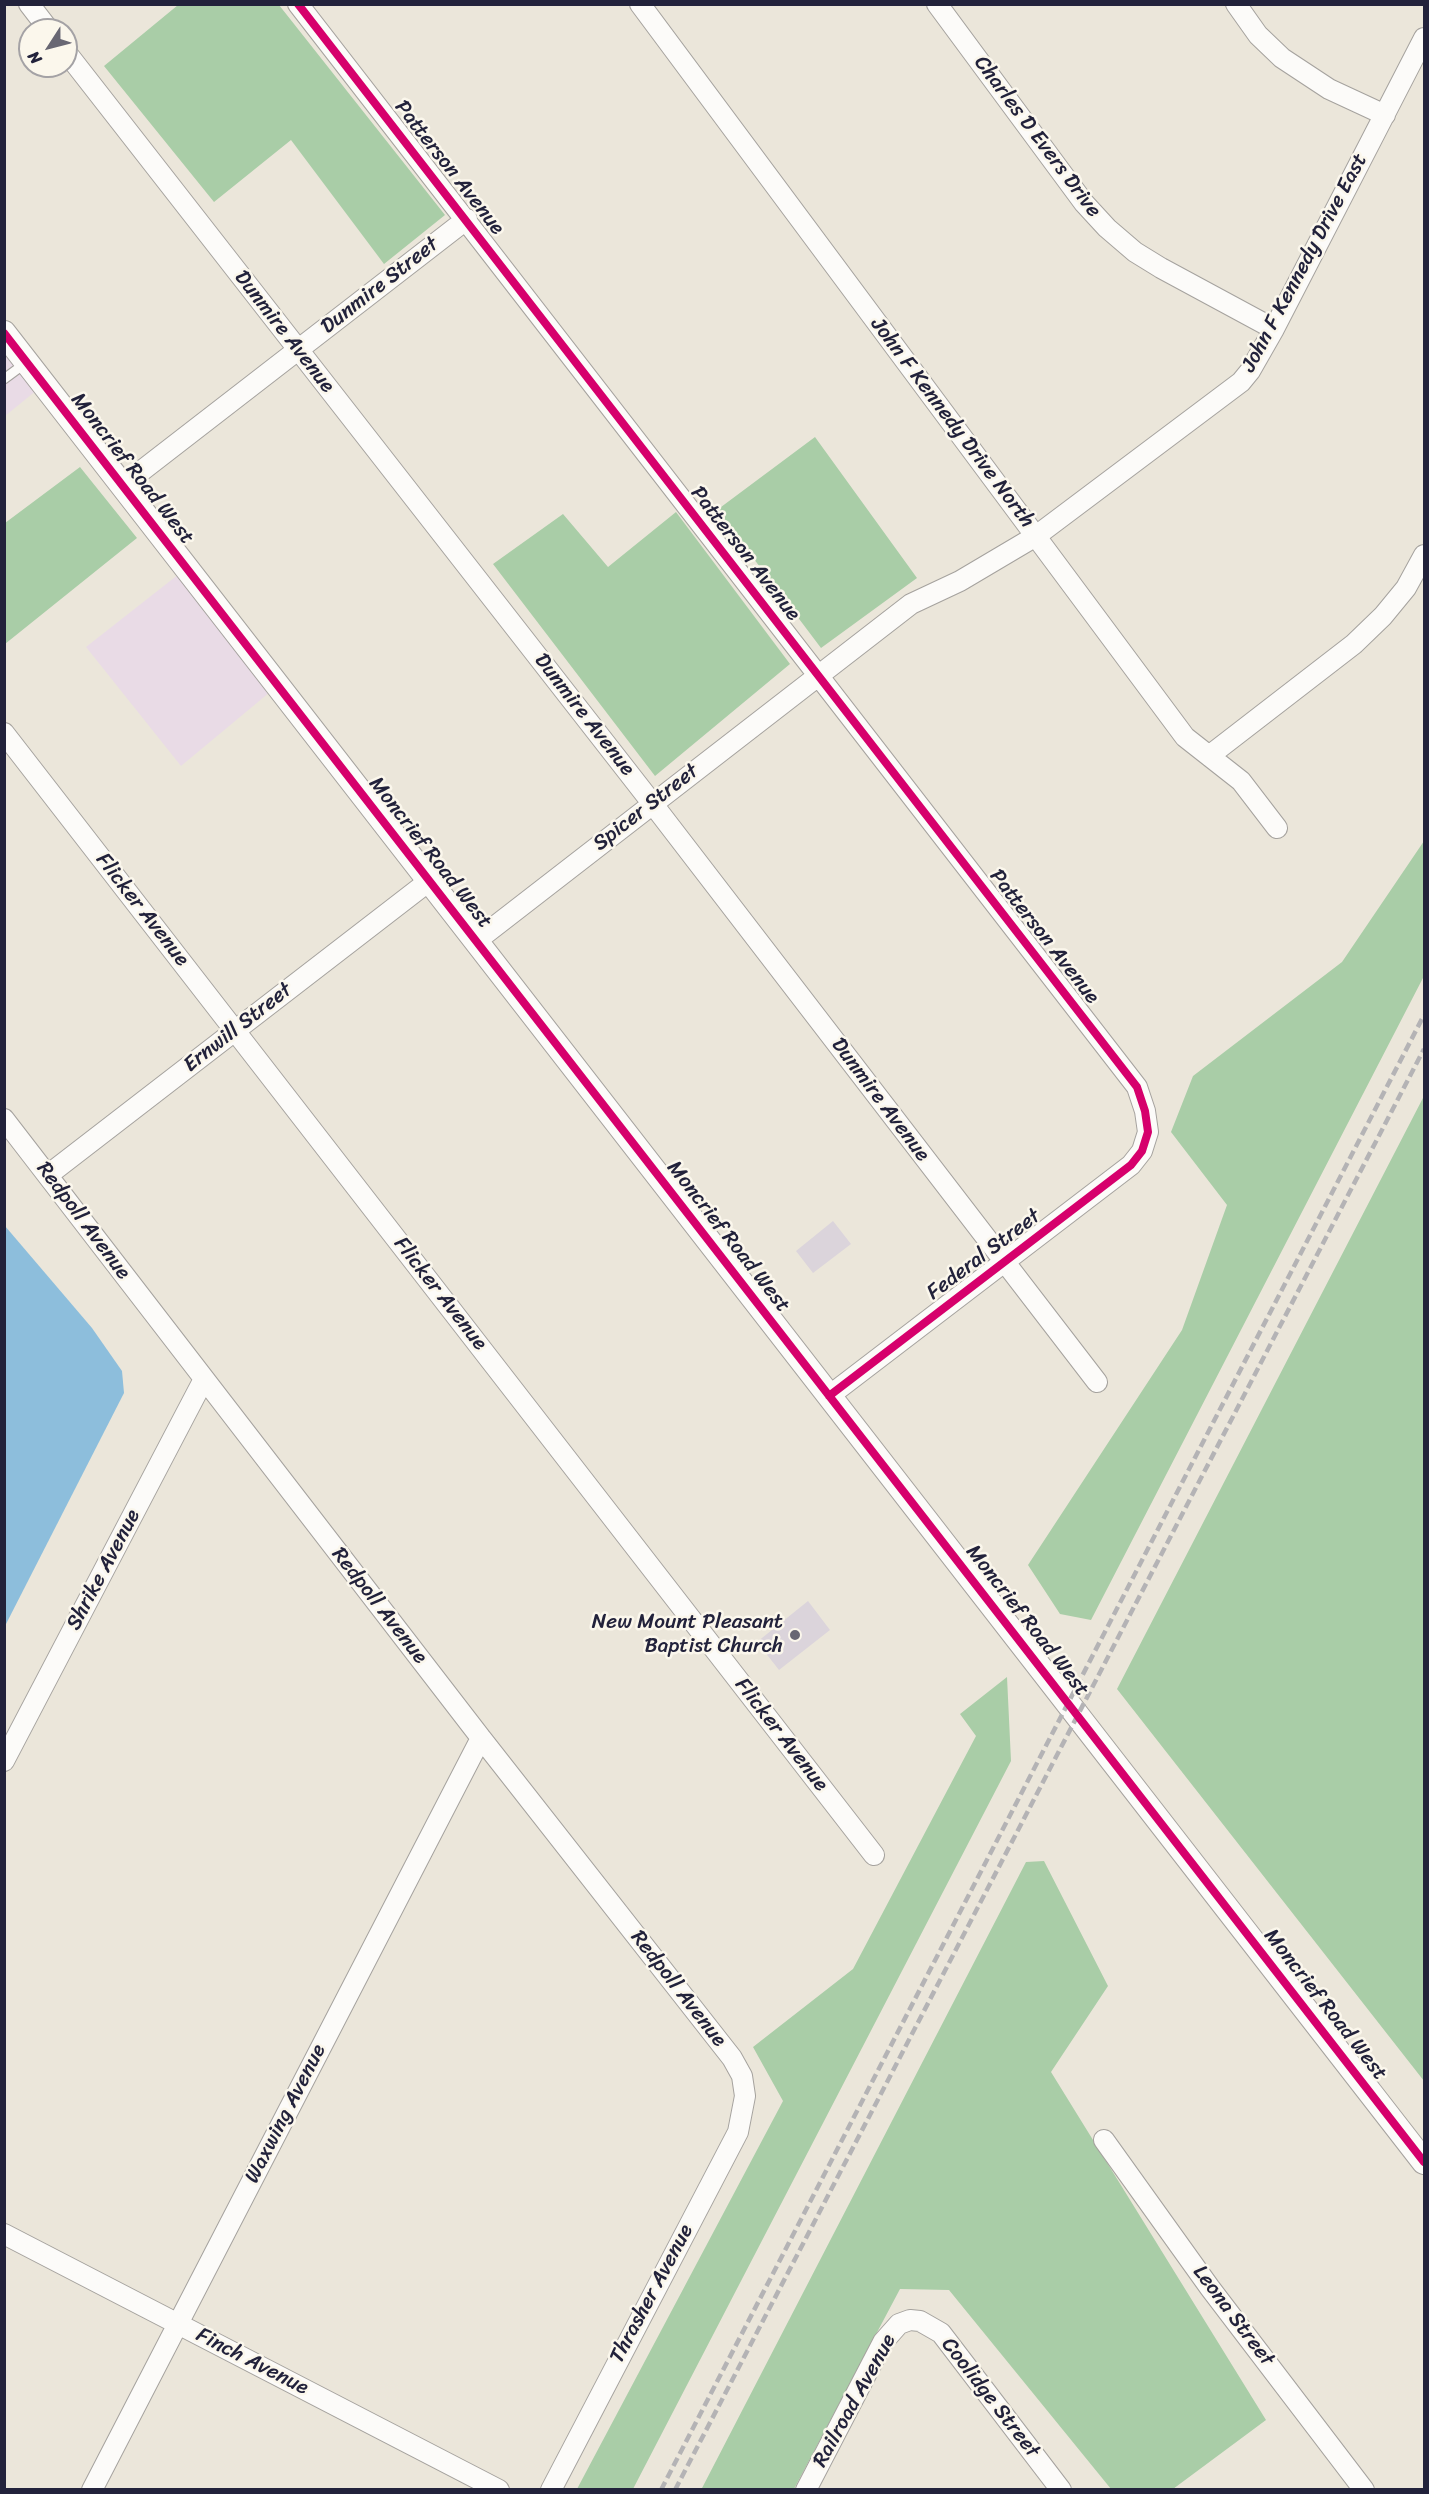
<!DOCTYPE html>
<style>
body{margin:0}
#map{position:relative;width:1429px;height:2494px;overflow:hidden;background:#ebe6da;font-family:Sriracha,sans-serif}
canvas{display:block}
.frame{position:absolute;inset:0;border:6px solid #22223b;pointer-events:none}
.north{position:absolute;left:18px;top:18px;width:60px;height:60px;box-sizing:border-box;background:#fbf7ec;border:2px solid #a4a2a5;border-radius:50%;rotate:234deg;font-size:16px;font-weight:700;line-height:24px;text-align:center;color:#22223b}
.north::after{content:'';display:block;margin:auto;width:21px;height:27px;background:#686773;clip-path:polygon(50% 0,100% 100%,50% 72%,0 100%)}
</style>
<div id="map">
<canvas width="1429" height="2494"></canvas>
<div class="frame"></div>
<div class="north">N</div>
</div>
<script>
const c = document.querySelector('canvas').getContext('2d');
c.lineJoin = 'round';
function fill(path, color) { c.fillStyle = color; c.fill(path, 'evenodd'); }
const shape = rows => new Path2D(rows.map(r => 'M' + r).join(''));
function strokePath(path, color, width, dash) { c.strokeStyle = color; c.lineWidth = width; c.lineCap = dash ? 'butt' : 'round'; c.setLineDash(dash || []); c.stroke(path); }
function write(font, color, halo, rows, align = 'center') {
  c.font = font + ' Sriracha,sans-serif'; c.lineWidth = 5; c.setLineDash([]); c.textBaseline = 'middle'; c.strokeStyle = halo; c.fillStyle = color; for (const [text, x, y, turn = 0] of rows) {
    c.save(); c.translate(x, y); c.rotate((+turn || 0) * Math.PI / 180); c.textAlign = isNaN(turn) ? turn : align; if (halo) c.strokeText(text, 0, 0); c.fillText(text, 0, 0); c.restore();
  }
}
const built = shape([
 [4,349,37,390,5,416,4,416],
 [179,574,270,692,181,766,86,647]
]);
const forest = shape([
 [178,5,279,5,445,215,384,264,291,140,214,202,104,66],
 [815,437,917,578,821,648,717,510],
 [80,467,137,538,5,644,5,523],
 [676,512,790,664,655,776,493,564,563,514,608,567],
 [1424,841,1424,976,1091,1620,1060,1614,1028,1565,1182,1330,1227,1205,1171,1132,1193,1076,1342,962],
 [1424,1096,1424,2081,1117,1689],
 [1007,1677,1011,1761,633,2489,577,2489,783,2101,753,2047,853,1969,976,1736,960,1714],
 [1044,1861,1108,1986,1051,2072,1266,2420,1173,2489,1111,2489,949,2290,900,2289,794,2489,701,2490,1026,1862]
]);
const water = shape([
 [5,1226,92,1328,122,1371,124,1393,5,1626]
]);
const building = shape([
 [833,1221,851,1244,813,1273,796,1251],
 [808,1601,830,1630,779,1670,757,1642]
]);
const service = shape([
 [4,379,27,362]
]);
const minor = shape([
 [29,4,49,30],
 [298,4,1137,1087,1145,1111,1148,1132,1142,1151,1131,1165,829,1396],
 [640,4,1185,737,1241,781,1277,828],
 [937,4,1084,203,1107,228,1135,252,1161,268,1274,329],
 [1236,4,1258,35,1282,58,1329,89,1385,115],
 [66,52,652,803,1097,1382],
 [122,486,467,219],
 [4,733,874,1855],
 [1209,756,1354,644,1383,616,1406,588,1424,555],
 [476,941,911,604,960,581,1036,536,1241,382,1250,371,1274,329,1424,38],
 [4,1119,481,1738,732,2058,742,2076,745,2096,738,2132,551,2490],
 [48,1175,429,881],
 [4,1761,204,1379],
 [1104,2140,1210,2288,1364,2490],
 [4,2234,499,2490],
 [92,2490,481,1738],
 [806,2490,883,2342,899,2324,910,2320,920,2321,941,2333,1061,2490]
]);
const tertiary = shape([
 [4,333,1424,2162]
]);
const rail = shape([
 [661,2490,1424,1015],
 [675,2490,1424,1049]
]);
const cycleway = shape([
 [298,4,1137,1087,1145,1111,1148,1132,1142,1151,1131,1165,829,1396],
 [4,333,1424,2162]
]);
const markers = [
 [795,1635,6,"#686773"]
];
const streetNames = [
 ["Charles D Evers Drive",1037,137,53],
 ["Patterson Avenue",449,168,52],
 ["John F Kennedy Drive East",1305,263,-62],
 ["Dunmire Street",380,286,-38],
 ["Dunmire Avenue",284,332,52],
 ["John F Kennedy Drive North",952,423,53],
 ["Moncrief Road West",132,469,52],
 ["Patterson Avenue",745,554,52],
 ["Dunmire Avenue",584,715,52],
 ["Spicer Street",646,808,-38],
 ["Moncrief Road West",430,853,52],
 ["Flicker Avenue",142,910,52],
 ["Patterson Avenue",1044,937,52],
 ["Ernwill Street",238,1028,-38],
 ["Dunmire Avenue",880,1100,53],
 ["Redpoll Avenue",83,1221,53],
 ["Moncrief Road West",728,1237,52],
 ["Federal Street",984,1255,-37],
 ["Flicker Avenue",440,1294,52],
 ["Shrike Avenue",104,1570,-62],
 ["Redpoll Avenue",379,1606,52],
 ["Moncrief Road West",1027,1621,52],
 ["Flicker Avenue",781,1735,52],
 ["Redpoll Avenue",678,1989,52],
 ["Moncrief Road West",1325,2005,52],
 ["Waxwing Avenue",286,2114,-63],
 ["Thrasher Avenue",652,2294,-62],
 ["Leona Street",1233,2316,53],
 ["Finch Avenue",252,2362,27],
 ["Coolidge Street",990,2398,52],
 ["Railroad Avenue",855,2401,-61]
];
const poiNames = [
 ["New Mount Pleasant",783,1623],
 ["Baptist Church",783,1647]
];
fill(built, '#e9dbe6');
fill(forest, '#a9cda7');
fill(water, '#8dbedc');
fill(building, '#dbd4db');
strokePath(service, '#a5a29e', 11);
strokePath(minor, '#a5a29e', 22);
strokePath(tertiary, '#a5a29e', 26);
strokePath(service, '#fcfbf9', 9);
strokePath(minor, '#fcfbf9', 20);
strokePath(tertiary, '#fcfbf9', 24);
strokePath(rail, '#b4b3b5', 4.5, [9, 4.5]);
strokePath(cycleway, '#d6006c', 8);
for (const [x, y, r, color] of markers) { const dot = new Path2D(); dot.arc(x, y, r, 0, 2 * Math.PI); c.fillStyle = color; c.fill(dot); strokePath(dot, '#fbf7ec', 2); }
write('21px', '#22223b', '#fbf7ec', streetNames);
write('21px', '#22223b', '#fbf7ec', poiNames, 'right');
</script>
